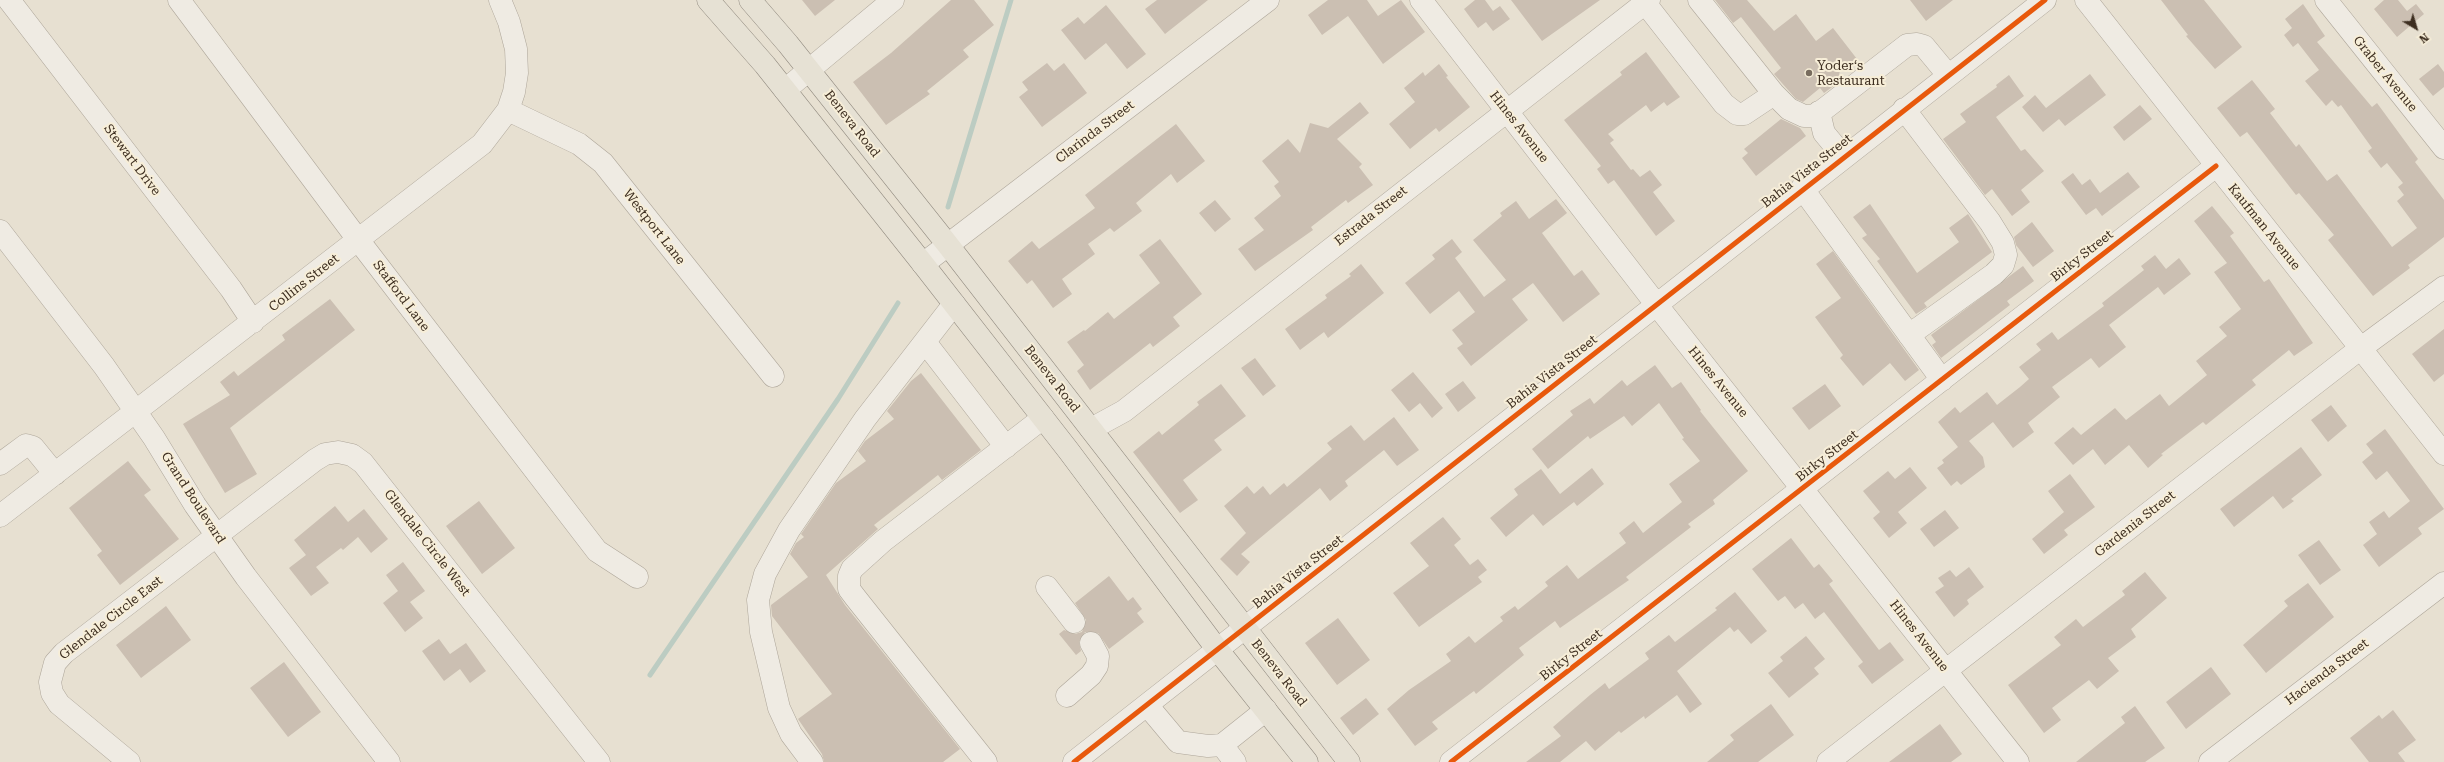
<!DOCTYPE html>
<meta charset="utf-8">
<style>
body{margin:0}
#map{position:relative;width:2444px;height:762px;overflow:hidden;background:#e7e0d1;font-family:"Roboto Serif",serif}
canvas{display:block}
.north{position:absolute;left:2396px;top:8px;width:40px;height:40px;-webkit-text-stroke:3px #f7eed8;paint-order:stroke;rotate:142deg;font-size:11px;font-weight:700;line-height:16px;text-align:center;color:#3d2e20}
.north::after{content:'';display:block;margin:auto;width:14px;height:18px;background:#3d2e20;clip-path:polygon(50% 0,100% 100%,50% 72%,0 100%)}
</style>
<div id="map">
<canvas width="2444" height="762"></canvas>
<div class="north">N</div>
</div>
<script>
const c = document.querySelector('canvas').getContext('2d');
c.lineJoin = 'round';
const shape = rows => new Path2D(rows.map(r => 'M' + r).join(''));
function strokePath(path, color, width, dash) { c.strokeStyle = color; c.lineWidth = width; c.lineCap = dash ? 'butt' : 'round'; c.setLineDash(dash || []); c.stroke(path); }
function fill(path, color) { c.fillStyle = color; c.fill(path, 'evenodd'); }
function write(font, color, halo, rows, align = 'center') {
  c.font = font + ' "Roboto Serif",serif'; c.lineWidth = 4; c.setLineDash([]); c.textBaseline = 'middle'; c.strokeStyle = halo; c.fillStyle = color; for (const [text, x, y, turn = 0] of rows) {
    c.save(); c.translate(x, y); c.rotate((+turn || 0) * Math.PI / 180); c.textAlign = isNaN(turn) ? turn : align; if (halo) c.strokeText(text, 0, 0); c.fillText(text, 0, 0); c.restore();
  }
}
const stream = shape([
 [948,207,1011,0],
 [650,675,838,399,898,303]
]);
const building = shape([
 [802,0,835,0,815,16],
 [951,0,974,0,994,25,963,50,969,57,927,91,930,94,886,125,853,82,891,53],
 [1157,0,1208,0,1165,34,1145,9],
 [1328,0,1367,0,1378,16,1401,0,1425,32,1383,64,1348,16,1322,35,1308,15],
 [1475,0,1485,0,1493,11,1500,6,1510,19,1493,31,1486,22,1478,28,1464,9],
 [1511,0,1600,0,1542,41],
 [1715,0,1747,0,1774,31,1796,14,1816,41,1833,28,1857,59,1839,73,1843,79,1824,93,1820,88,1803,102,1796,99,1774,74,1781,68,1741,17,1733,23],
 [1910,0,1953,0,1926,21],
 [2161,0,2204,0,2242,47,2215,69,2186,36,2188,35],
 [2384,0,2398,0,2407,11,2416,4,2424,14,2397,37,2374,9],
 [2303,4,2325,36,2317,42,2372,107,2377,103,2418,159,2415,162,2444,200,2444,237,2408,265,2410,268,2373,296,2328,240,2334,235,2299,193,2296,195,2247,132,2240,137,2217,108,2252,80,2275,109,2270,113,2296,147,2299,144,2327,181,2337,174,2392,247,2417,228,2397,201,2404,195,2398,187,2403,183,2387,163,2381,168,2368,151,2372,148,2341,105,2338,107,2332,100,2326,106,2305,81,2319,70,2298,43,2293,47,2284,35,2292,28,2285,19],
 [1106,5,1146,54,1127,69,1106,43,1085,60,1061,30,1078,17,1084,24],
 [1646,52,1680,97,1667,106,1664,102,1651,112,1646,105,1608,134,1614,140,1610,143,1631,170,1633,169,1640,177,1650,170,1662,185,1653,192,1675,221,1656,236,1614,180,1608,184,1597,169,1601,166,1564,120,1622,75,1620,72],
 [1047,63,1054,71,1064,63,1087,93,1042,127,1019,97,1028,90,1022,82],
 [1439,64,1448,76,1446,77,1470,107,1439,132,1436,128,1410,149,1389,124,1415,102,1404,88,1423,72,1425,76],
 [2438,64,2444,72,2444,87,2433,96,2419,79],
 [2090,74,2106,95,2065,126,2059,119,2043,132,2022,107,2035,95,2046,108],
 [2009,75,2024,96,1996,117,2021,151,2025,149,2044,171,2021,190,2030,202,2012,216,1992,189,1985,195,1943,139,1966,122,1960,114,1997,87,1996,85],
 [1360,102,1369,113,1337,139,1362,164,1359,167,1373,185,1348,203,1346,200,1311,227,1313,230,1255,271,1238,249,1264,230,1254,218,1281,196,1274,186,1279,182,1262,161,1288,139,1300,153,1310,123,1328,128],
 [2140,105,2152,119,2124,141,2113,127],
 [1781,119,1800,128,1806,136,1756,176,1742,158,1748,153,1744,149],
 [1176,124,1205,161,1177,183,1171,174,1136,203,1142,211,1114,232,1110,228,1088,244,1095,254,1062,279,1072,294,1053,308,1032,280,1027,284,1008,261,1032,241,1039,249,1095,208,1085,195],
 [2128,172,2140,187,2102,216,2096,208,2086,215,2061,182,2073,173,2082,185,2090,179,2100,193],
 [1556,199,1567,213,1542,233,1574,276,1582,270,1600,294,1563,322,1533,283,1512,299,1528,320,1471,366,1457,348,1463,344,1452,330,1475,312,1459,291,1430,314,1405,283,1435,259,1432,255,1452,239,1462,252,1455,258,1484,297,1506,280,1473,240,1502,216,1500,213,1516,201,1529,219],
 [1215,200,1231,219,1215,232,1199,213],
 [1870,204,1917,273,1959,242,1949,228,1968,214,1992,252,1924,303,1927,307,1916,314,1877,261,1880,259,1862,238,1867,235,1853,217],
 [2212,206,2234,233,2230,236,2264,282,2269,279,2313,343,2294,356,2289,350,2252,380,2256,385,2206,425,2203,422,2161,454,2163,455,2148,468,2129,445,2105,465,2093,449,2073,465,2054,443,2073,427,2081,435,2115,408,2126,420,2160,394,2169,406,2207,375,2196,361,2227,336,2219,327,2241,309,2214,272,2227,263,2194,221],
 [2032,222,2054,251,2033,267,2016,245,2014,237],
 [1160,239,1202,294,1173,317,1180,326,1153,347,1150,343,1090,390,1077,371,1084,365,1067,342,1084,330,1085,331,1108,312,1114,319,1160,283,1139,255],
 [1833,251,1919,370,1905,381,1890,363,1863,386,1840,358,1843,355,1815,317,1841,298,1816,264],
 [2155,255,2166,269,2179,258,2191,274,2164,295,2158,287,2109,325,2126,347,2099,368,2091,358,2052,387,2060,397,2028,423,2034,432,2013,448,1993,422,1969,441,1983,457,1985,467,1961,485,1957,481,1951,486,1937,468,1944,463,1942,460,1958,447,1938,422,1955,407,1960,413,1987,392,1997,405,2020,387,2029,379,2019,367,2041,350,2036,344,2052,332,2058,340,2104,306,2102,303,2144,270,2141,266],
 [1361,264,1384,293,1328,338,1324,332,1300,350,1285,329,1327,298,1325,295,1351,276,1349,274],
 [2023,266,2034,281,2007,301,2010,305,1941,358,1932,345,1936,342,1931,335],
 [330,299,355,330,230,428,257,474,225,493,183,424,230,395,220,382,234,371,238,376,285,340,282,335],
 [2444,329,2444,374,2434,382,2412,354],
 [1255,358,1276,386,1263,396,1241,368],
 [1655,365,1672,388,1681,382,1701,410,1700,411,1748,471,1713,500,1715,504,1688,524,1691,527,1626,577,1629,580,1560,628,1555,621,1519,648,1524,655,1476,694,1474,691,1432,722,1438,729,1415,746,1387,709,1409,690,1451,661,1446,654,1469,636,1475,643,1503,621,1500,617,1515,606,1518,610,1548,586,1545,582,1567,565,1578,579,1626,543,1619,533,1634,521,1643,533,1682,502,1669,484,1700,461,1682,439,1684,438,1659,403,1632,426,1624,416,1590,439,1588,436,1548,469,1532,449,1573,415,1570,411,1590,398,1594,404,1622,380,1627,386],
 [1413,372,1443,408,1432,418,1420,403,1409,412,1391,390],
 [921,373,981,450,942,480,938,475,874,525,878,529,826,575,845,605,960,749,943,762,824,762,822,754,798,719,832,694,772,616,771,605,808,577,790,554,796,543,804,537,801,534,836,483,866,461,858,451,865,441,894,419,887,411,911,381],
 [1463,381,1476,398,1458,412,1445,394],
 [1221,384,1246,416,1214,440,1222,450,1183,480,1198,500,1180,513,1133,452,1159,431,1162,435,1199,405,1197,402],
 [1825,384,1841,406,1809,430,1792,408],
 [2331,405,2347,426,2328,442,2311,420],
 [1394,417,1419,450,1397,466,1384,450,1345,481,1348,486,1330,501,1320,488,1241,554,1250,562,1237,576,1220,559,1246,533,1224,506,1247,486,1254,494,1263,486,1270,495,1284,483,1287,487,1332,449,1327,443,1351,425,1364,441],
 [2385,429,2444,509,2418,528,2422,534,2379,567,2363,545,2377,534,2369,522,2384,511,2389,518,2410,501,2387,471,2376,480,2362,462,2373,453,2366,444],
 [2301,447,2322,475,2291,499,2294,501,2283,509,2273,496,2234,527,2220,509],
 [128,461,151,490,144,495,179,539,120,585,97,555,102,551,69,508],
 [1910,467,1927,488,1898,512,1907,523,1889,538,1873,518,1880,512,1863,491,1888,471,1895,479],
 [1592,468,1604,484,1577,506,1574,502,1543,526,1533,514,1506,537,1490,518,1518,495,1514,489,1541,469,1560,494],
 [2070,474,2095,507,2064,530,2068,535,2044,554,2032,539,2064,512,2048,491],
 [479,501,515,548,482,574,446,526],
 [335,506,348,522,364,509,388,539,371,553,358,537,343,550,341,548,316,567,329,583,311,596,289,568,306,555,294,540],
 [1945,510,1959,528,1934,547,1920,529],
 [1443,517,1461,539,1454,545,1470,565,1478,559,1487,570,1478,577,1482,582,1419,627,1393,593,1429,566,1410,543],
 [1791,538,1814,568,1819,564,1833,581,1829,584,1879,650,1890,642,1904,660,1872,684,1858,666,1863,662,1824,612,1815,619,1803,603,1795,609,1785,596,1778,601,1752,569],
 [2319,540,2341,570,2320,585,2298,555],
 [403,562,425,591,410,602,423,618,405,632,383,603,398,591,386,575],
 [1969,567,1984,587,1967,600,1969,604,1954,617,1935,592,1944,586,1938,578,1950,570,1956,577],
 [2145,572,2167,598,2131,629,2136,637,2108,658,2119,671,2097,689,2089,680,2052,708,2061,720,2044,733,2008,685,2061,645,2054,637,2076,619,2083,627,2125,595,2122,591],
 [1109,576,1128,601,1133,597,1142,609,1137,613,1144,622,1109,649,1098,633,1085,632,1079,642,1081,651,1076,655,1059,634,1064,630,1075,634,1082,632,1086,620,1075,603],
 [2308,583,2334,617,2266,673,2243,645,2288,606,2284,601],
 [1735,592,1767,631,1751,644,1738,629,1734,632,1730,627,1677,671,1702,704,1690,713,1677,695,1645,719,1644,716,1621,733,1619,731,1595,751,1586,741,1560,762,1526,762,1561,736,1553,727,1590,695,1605,683,1609,689,1649,659,1645,653,1669,635,1675,642,1717,610,1715,608],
 [166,606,191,640,141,678,116,645],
 [1338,618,1370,660,1337,685,1305,643],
 [1806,636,1825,659,1814,668,1819,674,1789,698,1768,673,1783,661,1780,657],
 [439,639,450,654,466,643,486,671,470,683,460,669,444,681,422,651],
 [284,662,321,712,288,737,250,688],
 [2211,667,2231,694,2186,729,2166,702],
 [1366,698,1379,714,1353,735,1340,718],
 [1771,704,1794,735,1758,762,1707,762,1734,740,1730,735],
 [2135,706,2165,748,2145,762,2076,762,2125,723,2121,717],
 [2393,710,2416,740,2398,753,2405,762,2369,762,2350,738,2379,715,2382,719],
 [1940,724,1962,754,1951,762,1889,762]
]);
const minor = shape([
 [9,0,231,289,253,322],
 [179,0,359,241,597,551,637,577],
 [1421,0,1656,304,2018,762],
 [1699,0,1774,94],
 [2086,0,2444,454],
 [2326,0,2444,148],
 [1645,3,1724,104,1737,114,1744,114,1774,94,1789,109,1804,116,1813,116,1823,110,1907,45,1917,44,1924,46,1948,75],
 [785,90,893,0],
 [1904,109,1990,222,2003,243,2006,255,2003,265,1994,274,1909,335],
 [508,110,579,144,603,163,773,376],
 [1819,112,1824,133,1843,156],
 [1802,188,1942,380],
 [0,231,104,366,154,438,195,505,246,577,389,762],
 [923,264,1268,0],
 [925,342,1006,447],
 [1091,429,1124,411,1649,0],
 [0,464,26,445,33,447,55,474],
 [0,516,482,144,508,110,514,92,517,73,516,49,509,22,500,0],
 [1047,587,1074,622],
 [1067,696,1091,675,1097,666,1098,656,1091,643],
 [1147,705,1178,742,1208,746,1222,745,1266,710],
 [1222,745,1235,762],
 [129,762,59,704,52,693,50,682,55,663,64,653,315,460,325,454,338,452,352,455,363,463,599,762],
 [812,762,791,734,779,708,761,632,758,600,765,574,789,530,865,419,954,304],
 [986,762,855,597,849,589,849,576,852,569,883,541,1043,418],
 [1074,762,2045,0],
 [1451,762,2216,166],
 [1828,762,2361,348,2444,287],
 [2210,762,2444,583]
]);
const major = shape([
 [708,0,765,65,923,264,1068,450,1217,649,1307,762],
 [750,0,788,44,948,245,1349,762]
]);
const cycleway = shape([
 [1074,762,2045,0],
 [1451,762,2216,166]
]);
const markers = [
 [1809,73,4,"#786c5e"]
];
const poiNames = [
 ["Yoder‘s",1817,66],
 ["Restaurant",1817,81]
];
const streetNames = [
 ["Graber Avenue",2385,74,51],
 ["Beneva Road",852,124,52],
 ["Hines Avenue",1519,127,52],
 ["Clarinda Street",1095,132,-37],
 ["Stewart Drive",132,160,53],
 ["Bahia Vista Street",1807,171,-38],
 ["Estrada Street",1371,216,-38],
 ["Westport Lane",654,227,52],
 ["Kaufman Avenue",2264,227,51],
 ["Birky Street",2082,256,-38],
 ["Collins Street",304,283,-38],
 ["Stafford Lane",401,296,53],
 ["Bahia Vista Street",1552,372,-38],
 ["Beneva Road",1052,379,52],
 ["Hines Avenue",1718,382,51],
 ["Birky Street",1827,456,-38],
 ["Grand Boulevard",193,498,57],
 ["Gardenia Street",2135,524,-38],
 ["Glendale Circle West",427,543,52],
 ["Bahia Vista Street",1298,572,-38],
 ["Glendale Circle East",111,618,-38],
 ["Hines Avenue",1919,636,52],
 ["Birky Street",1571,655,-38],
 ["Hacienda Street",2327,672,-37],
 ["Beneva Road",1279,673,52]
];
strokePath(stream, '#bcccc2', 5);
fill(building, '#cbbfb2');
strokePath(minor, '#ada599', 23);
strokePath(major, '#928b80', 23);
strokePath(minor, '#efebe3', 22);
strokePath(major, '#e6e1d4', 22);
strokePath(cycleway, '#e8590c', 5);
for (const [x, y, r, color] of markers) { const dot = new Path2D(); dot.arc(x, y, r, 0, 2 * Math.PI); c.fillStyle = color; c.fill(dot); strokePath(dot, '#f7eed8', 1.5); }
write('13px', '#3d2e20', '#f7eed8', poiNames, 'left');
write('13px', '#3d2e20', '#f7eed8', streetNames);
</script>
